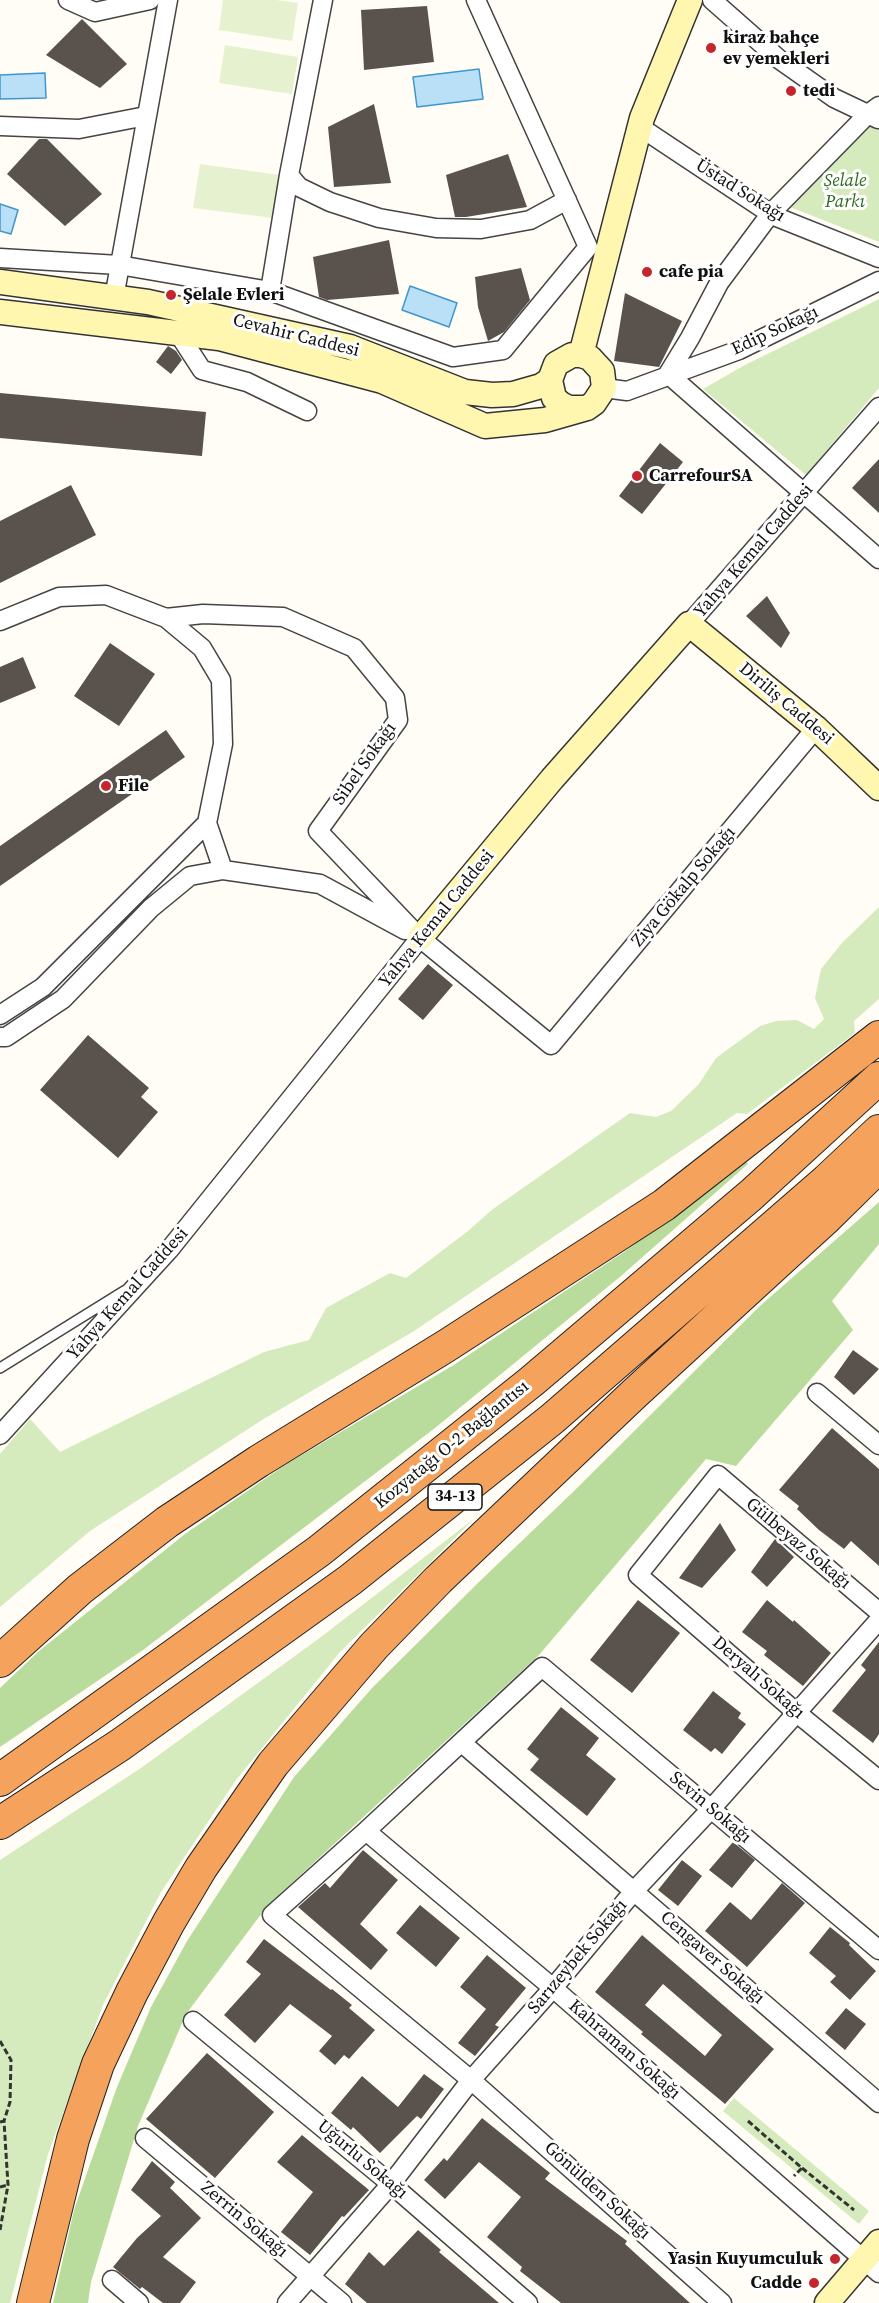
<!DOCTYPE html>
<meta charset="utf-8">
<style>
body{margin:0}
canvas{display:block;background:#fffdf5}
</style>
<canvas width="879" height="2303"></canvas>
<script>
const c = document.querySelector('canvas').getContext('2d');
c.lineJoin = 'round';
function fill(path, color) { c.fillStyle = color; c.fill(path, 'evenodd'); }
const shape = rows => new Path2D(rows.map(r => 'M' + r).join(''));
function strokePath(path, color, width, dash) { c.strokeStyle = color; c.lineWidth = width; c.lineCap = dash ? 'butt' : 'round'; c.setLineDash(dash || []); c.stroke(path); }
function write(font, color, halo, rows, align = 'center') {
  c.font = font + ' "Source Serif 4",serif'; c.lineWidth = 6; c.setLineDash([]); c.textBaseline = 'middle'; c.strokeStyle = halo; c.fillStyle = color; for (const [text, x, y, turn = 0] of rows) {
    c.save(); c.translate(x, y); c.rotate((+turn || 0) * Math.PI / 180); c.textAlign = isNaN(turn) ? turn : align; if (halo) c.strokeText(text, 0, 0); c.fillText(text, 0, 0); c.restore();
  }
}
const green = shape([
 [864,119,879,124,879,242,785,205],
 [879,299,879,388,806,475,703,389,745,365],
 [879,907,879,999,854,1021,855,1033,747,1114,737,1113,414,1331,262,1420,90,1531,0,1607,0,1454,30,1419,60,1452,264,1352,309,1340,326,1308,390,1273,406,1278,468,1231,493,1209,630,1113,656,1117,671,1111,699,1084,716,1058,760,1026,776,1021,797,1020,814,1029,824,1019,815,998,821,969,842,943],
 [475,1518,340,1652,236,1780,161,1892,103,2005,48,2154,10,2303,0,2303,0,1860,141,1768,321,1637],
 [734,2098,869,2211,859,2224,723,2111]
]);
const forest = shape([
 [746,1161,748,1164,621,1276,435,1428,143,1650,0,1747,0,1688,39,1651,185,1534,285,1465,452,1366,624,1252],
 [879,1202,879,1244,832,1301,853,1330,736,1466,706,1459,539,1655,268,1905,186,2014,138,2126,91,2282,88,2303,53,2303,74,2210,117,2087,151,2007,187,1941,294,1777,372,1688,481,1580,573,1492,761,1305]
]);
const pitch = shape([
 [223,0,276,0,298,3,292,41,219,30],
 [225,45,298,57,292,94,219,83],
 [200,164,279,175,273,218,193,208]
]);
const water = shape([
 [479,69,483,99,417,107,413,77,479,69],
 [45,73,46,98,0,99,0,75,45,73],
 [0,204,18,210,11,234,0,231,0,204],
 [410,286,457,303,449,327,402,310,410,286]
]);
const building = shape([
 [427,6,434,62,364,70,361,10],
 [82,19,127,64,100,88,46,55],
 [374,104,391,183,334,187,328,127],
 [39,139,47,139,102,194,65,226,7,174],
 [508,154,527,207,466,217,455,217,446,175],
 [389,240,399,294,327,300,319,297,313,257],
 [521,268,530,300,504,332,488,341,478,307,475,277],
 [625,293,682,321,659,367,614,361],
 [168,346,176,351,182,360,171,374,156,362],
 [0,393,206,412,202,456,0,438],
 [660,443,683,462,642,514,619,496],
 [879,459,879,513,852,488],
 [71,485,96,535,0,583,0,521],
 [767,596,790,633,781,648,746,616],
 [110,643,155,674,119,726,74,696],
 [23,657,36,688,0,703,0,667],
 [166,730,185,757,0,886,0,846],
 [428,964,453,985,423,1020,398,999],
 [88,1035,149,1088,141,1097,158,1112,118,1158,40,1090],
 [853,1350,879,1369,854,1395,834,1377],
 [832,1428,879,1469,879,1566,851,1541,844,1549,819,1530,797,1509,799,1506,779,1490],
 [720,1523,736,1550,702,1588,679,1578],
 [775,1539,794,1557,767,1587,751,1572],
 [638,1600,680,1633,632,1693,590,1660],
 [767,1600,793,1622,794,1620,831,1653,803,1686,764,1655,767,1651,742,1632],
 [879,1642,879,1734,873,1743,832,1711,866,1670,861,1665],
 [713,1691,741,1713,738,1718,746,1724,722,1754,715,1748,711,1752,683,1730],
 [561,1707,599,1738,586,1755,616,1779,587,1816,530,1770,539,1759,527,1749],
 [733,1842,755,1860,732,1888,709,1870],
 [363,1850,398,1880,360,1924,388,1950,371,1970,298,1907,325,1883,330,1888],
 [682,1860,702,1876,678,1906,658,1890],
 [782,1883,805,1903,747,1967,705,1931,730,1902,751,1920],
 [420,1905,460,1938,436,1967,396,1933],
 [830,1927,850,1943,849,1945,876,1971,850,2000,830,1982,836,1976,809,1953],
 [642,1935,774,2049,725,2104,641,2034,643,2032,595,1992],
 [663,1984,722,2035,705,2056,645,2005],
 [264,1939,331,1990,332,1989,352,2005,349,2008,375,2030,349,2059,344,2055,335,2065,319,2051,332,2036,290,2004,255,2043,224,2015,261,1974,246,1962],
 [487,1955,526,1988,495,2025,499,2027,475,2056,458,2043,486,2009,460,1987],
 [846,2008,866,2024,845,2050,825,2033],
 [207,2053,274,2112,215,2178,146,2119],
 [424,2074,444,2089,421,2119,417,2116,380,2153,353,2127,351,2130,331,2113,362,2076,398,2107],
 [482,2118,550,2173,545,2179,627,2241,625,2244,690,2303,561,2303,520,2271,522,2267,487,2237,521,2197,479,2162,445,2199,424,2180,444,2158,447,2161],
 [302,2135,369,2190,344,2217,342,2216,310,2255,281,2232,313,2192,277,2162],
 [152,2161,175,2182,170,2188,201,2218,163,2257,196,2282,180,2303,163,2303,142,2287,140,2289,113,2267,137,2238,161,2216,131,2190],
 [418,2230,441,2250,439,2252,499,2303,367,2303,345,2284,369,2252,384,2266]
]);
const path = shape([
 [0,2041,11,2060,10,2102,4,2121],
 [748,2121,802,2168,794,2176],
 [0,2122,4,2121,8,2185,0,2230],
 [802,2168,854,2210],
 [0,2187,8,2185]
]);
const lane = shape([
 [0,1368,124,1291]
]);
const street = shape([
 [68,0,95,12,150,0],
 [712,0,780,60,834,98,878,119],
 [0,126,79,129,146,116],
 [640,127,774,216,879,258],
 [289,175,299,187,330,202,379,218,436,228,481,229,530,220,567,200],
 [0,258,119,265,270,291,453,357,503,350,588,247,476,0],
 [270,291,289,175,323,0],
 [114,298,168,0],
 [178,333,202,370,247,382,307,411],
 [668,374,690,338,719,283,771,213,867,115,879,106],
 [668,374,879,559],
 [604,388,627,391,739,350,879,281],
 [166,618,203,614,283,617,354,648,395,698,398,720,318,831,420,938,551,1045,816,728],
 [0,621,59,597,106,595,166,618,202,648,221,680,223,744,207,823,223,870],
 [689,624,879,407],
 [0,1015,43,987,207,823],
 [0,1037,6,1037,63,999,151,908,190,876,223,870,320,884,405,930],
 [817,1393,879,1445],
 [0,1435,169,1250,420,938],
 [879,1612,718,1475,638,1575,797,1713,879,1780],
 [462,1743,879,2103],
 [366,1831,553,1988,879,2273],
 [193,2021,391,2184,528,2303],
 [145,2138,342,2303],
 [112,2280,139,2303],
 [287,2303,391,2184,471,2080,553,1988,634,1891,711,1809,879,1620],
 [722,2303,471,2080,272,1915,366,1831,542,1667,879,1950]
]);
const secondary = shape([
 [0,282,148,302,350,347,465,392,492,395,513,394,541,386,550,380],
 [0,312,219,338,382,381,485,426,545,420,587,408,594,403,604,388,602,371,590,358,581,355,572,355,556,364,550,380,554,398,561,404,569,408,587,408],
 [581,355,642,118,690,0],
 [420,938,552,779,689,624,816,728,879,788],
 [827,2303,879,2242]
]);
const highway = shape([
 [0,1661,80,1589,167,1522,259,1461,446,1346,664,1205,879,1037],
 [0,1780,319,1551,532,1381,751,1195,879,1078],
 [0,1823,120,1745,350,1580,552,1419,827,1180,879,1131],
 [33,2303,73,2139,98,2064,132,1992,169,1922,201,1868,273,1764,374,1646,438,1580,634,1394,824,1220,879,1166]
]);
const markers = [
 [711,48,6,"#c4262e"],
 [791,91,6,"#c4262e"],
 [647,272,6,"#c4262e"],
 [171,295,6,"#c4262e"],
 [637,476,6,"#c4262e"],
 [106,786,6,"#c4262e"],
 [835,2259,6,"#c4262e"],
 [814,2283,6,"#c4262e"]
];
const shields = [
 [455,1497,54]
];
const shieldNames = [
 ["34-13",455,1497]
];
const poiNames = [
 ["kiraz bahçe",723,38],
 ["ev yemekleri",723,59],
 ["tedi",803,91],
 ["cafe pia",659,272],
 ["Şelale Evleri",183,295],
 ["CarrefourSA",649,476],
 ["File",118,786],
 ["Yasin Kuyumculuk",823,2259,"right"],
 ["Cadde",802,2283,"right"]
];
const parkNames = [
 ["Şelale",845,181],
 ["Parkı",845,202]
];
const streetNames = [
 ["Üstad Sokağı",740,191,32],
 ["Edip Sokağı",775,331,-25],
 ["Cevahir Caddesi",296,336,14],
 ["Yahya Kemal Caddesi",754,551,-49],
 ["Diriliş Caddesi",786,704,40],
 ["Sibel Sokağı",365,764,-55],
 ["Ziya Gökalp Sokağı",684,887,-50],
 ["Yahya Kemal Caddesi",437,919,-51],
 ["Yahya Kemal Caddesi",128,1294,-48],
 ["Kozyatağı O-2 Bağlantısı",452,1445,-39],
 ["Gülbeyaz Sokağı",798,1544,40],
 ["Deryalı Sokağı",758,1678,41],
 ["Sevin Sokağı",710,1808,40],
 ["Sarızeybek Sokağı",578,1957,-50],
 ["Cengaver Sokağı",712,1958,41],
 ["Kahraman Sokağı",624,2050,41],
 ["Uğurlu Sokağı",362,2160,40],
 ["Gönülden Sokağı",597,2191,42],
 ["Zerrin Sokağı",244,2220,40]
];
fill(green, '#d5ebbd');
fill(forest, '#b9dc9c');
fill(pitch, '#e6f2cf');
fill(water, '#b9e0f7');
strokePath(water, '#3f96cf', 1.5);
fill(building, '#5a524d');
strokePath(lane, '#444', 12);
strokePath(street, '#444', 21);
strokePath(secondary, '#333', 27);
strokePath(highway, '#222', 34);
strokePath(path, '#333', 3, [6, 3]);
strokePath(lane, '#fff', 9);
strokePath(street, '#fff', 18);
strokePath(secondary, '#fff6b0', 24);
strokePath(highway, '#f5a25d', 32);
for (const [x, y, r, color] of markers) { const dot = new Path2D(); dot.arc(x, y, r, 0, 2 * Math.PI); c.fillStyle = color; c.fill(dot); strokePath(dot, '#fff', 2); }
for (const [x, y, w] of shields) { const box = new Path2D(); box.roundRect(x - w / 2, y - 13, w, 26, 4.5); c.fillStyle = '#fff'; c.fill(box); strokePath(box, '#111', 1.5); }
write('bold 16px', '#111', null, shieldNames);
write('bold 18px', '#111', '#fff', poiNames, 'left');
write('italic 18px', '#2f6b1f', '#fff', parkNames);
write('18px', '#111', '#fff', streetNames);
</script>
